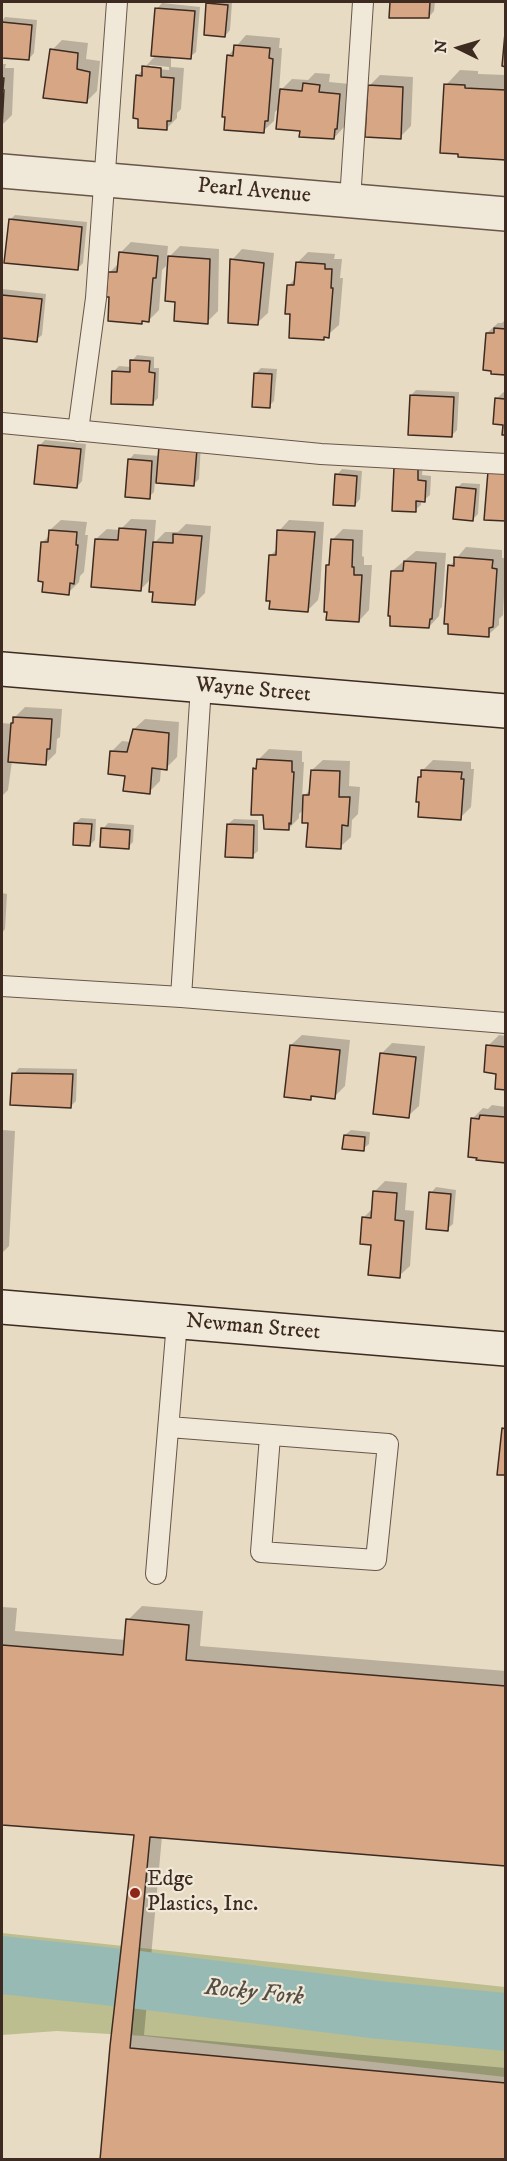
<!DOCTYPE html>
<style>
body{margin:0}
#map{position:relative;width:507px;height:2161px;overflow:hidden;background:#e8dbc3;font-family:"IM FELL DW Pica",serif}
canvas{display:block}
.frame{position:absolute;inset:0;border:3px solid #3d2a20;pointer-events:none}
.north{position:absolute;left:429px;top:18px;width:60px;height:60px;-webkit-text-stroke:4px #f0e8d8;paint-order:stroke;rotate:275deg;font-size:16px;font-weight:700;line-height:24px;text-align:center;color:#3d2a20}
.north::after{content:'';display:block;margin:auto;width:21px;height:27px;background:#3d2a20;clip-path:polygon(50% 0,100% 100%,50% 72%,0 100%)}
</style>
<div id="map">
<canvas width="507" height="2161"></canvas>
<div class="frame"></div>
<div class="north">N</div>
</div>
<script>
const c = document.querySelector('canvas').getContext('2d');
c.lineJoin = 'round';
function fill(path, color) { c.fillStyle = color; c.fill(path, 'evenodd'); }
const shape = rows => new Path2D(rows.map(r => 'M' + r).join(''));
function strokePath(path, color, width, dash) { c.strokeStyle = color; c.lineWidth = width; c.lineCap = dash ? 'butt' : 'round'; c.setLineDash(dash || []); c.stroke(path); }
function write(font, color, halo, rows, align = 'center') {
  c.font = font + ' "IM FELL DW Pica",serif'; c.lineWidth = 4.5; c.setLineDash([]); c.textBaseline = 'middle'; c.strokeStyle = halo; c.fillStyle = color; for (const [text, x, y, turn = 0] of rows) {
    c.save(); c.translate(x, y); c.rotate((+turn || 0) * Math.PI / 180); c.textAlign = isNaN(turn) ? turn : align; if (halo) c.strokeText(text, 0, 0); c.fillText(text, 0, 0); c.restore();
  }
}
const green = shape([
 [2,1933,505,1987,505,2077,144,2036,57,2031,2,2035]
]);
const shadow = shape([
 [210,2,232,2,230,30,225,36,207,4],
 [392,2,435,2,434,11,429,17,391,16],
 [162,3,200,7,196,52,190,57,171,56,171,67,184,68,181,109,177,113,177,118,166,129,137,76,156,55,157,9],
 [150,65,169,67,169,70,147,68],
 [5,17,37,20,34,53,29,59,2,56,2,21],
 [246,35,280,38,279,48,282,48,279,92,292,79,308,80,315,73,330,74,329,82,350,84,347,117,345,120,344,127,334,138,301,130,280,107,275,112,274,121,263,131,228,56],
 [62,40,88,43,86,59,100,61,97,91,86,102,52,50],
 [2,64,6,64,5,68,14,68,12,115,2,125],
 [460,70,478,71,478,74,506,75,506,158,446,85],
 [380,75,413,77,411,126,400,137,369,86],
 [15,215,87,222,83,263,77,269,10,220],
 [131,242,168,246,166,266,162,270,159,310,149,320,109,273,120,262,120,253],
 [180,246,219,249,218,311,207,322,176,300,169,257],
 [242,249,274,253,268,313,257,323,232,260],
 [308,252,335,254,334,259,342,259,340,278,343,278,339,325,323,339,292,313,288,286,296,278,297,263],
 [2,289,46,294,42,335,36,340,2,337],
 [506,319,506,374,487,333,498,323,502,323],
 [137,355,154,357,154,368,159,368,158,398,153,403,113,372,119,366,131,367,132,361],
 [261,368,277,369,274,401,269,406,256,373],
 [416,390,459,392,457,430,452,435,411,395],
 [506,390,506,434,505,423,496,399],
 [45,440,86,444,82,481,77,487,39,446],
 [201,444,199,479,193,485,155,482,154,492,149,497,129,460,134,454,160,456],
 [423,463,422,475,431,476,430,495,424,500,421,500,421,505,415,510,395,467],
 [342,469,362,471,360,499,355,505,337,475],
 [462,483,480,484,478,514,473,519,457,488],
 [131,519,156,520,154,543,165,532,178,532,186,524,211,526,205,593,194,604,154,591,152,578,141,589,96,539,107,529,120,530],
 [61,520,87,522,85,535,88,535,84,572,80,576,79,582,68,593,45,580,42,543,50,535,50,530],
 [289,520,324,522,320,590,318,600,308,610,271,555,278,548,279,531],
 [343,529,363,530,362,556,364,557,364,565,372,565,369,610,359,621,328,565,331,562,332,540],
 [466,547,502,550,502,558,506,558,503,615,499,619,499,625,488,635,450,566],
 [416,551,446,553,442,607,440,609,439,616,429,627,392,571],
 [25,707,62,709,60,737,57,739,56,753,45,764,12,761,8,790,2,796,2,721,2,723,12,724,15,717],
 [145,719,179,722,177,757,166,768,161,768,160,781,149,792,127,774,112,751,122,741,131,742,134,729],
 [269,749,302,751,302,762,304,762,302,798,311,789,312,770,323,760,350,761,349,786,360,787,358,814,352,820,351,837,340,847,309,822,304,809,299,814,299,818,288,829,255,769,258,766,258,760],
 [433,760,471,762,471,769,474,769,471,807,460,818,420,801,420,777,423,770],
 [81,818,96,819,95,840,90,845,75,823],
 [234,819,258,820,258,851,252,856,228,824],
 [108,823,134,825,133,842,128,847,103,829],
 [2,893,7,894,5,929,2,933],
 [302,1035,350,1040,345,1086,334,1097,314,1095,310,1099,291,1045],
 [499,1035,506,1036,506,1089,488,1046],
 [392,1043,425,1046,419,1106,408,1116,382,1053],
 [19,1068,77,1069,76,1101,71,1106,14,1074],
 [492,1105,506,1107,506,1161,472,1119,483,1108,488,1109],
 [2,1126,3,1126,3,1130,15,1131,9,1246,2,1253],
 [351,1130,370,1132,369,1144,363,1149,345,1135],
 [385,1181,407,1183,405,1210,414,1211,410,1266,399,1276,373,1244,363,1218,373,1208,374,1192],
 [436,1187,456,1190,453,1224,447,1229,431,1193],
 [142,1606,203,1611,200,1646,506,1671,506,1864,162,1836,144,2035,506,2068,506,2160,102,2160,136,1834,2,1823,2,1607,17,1608,15,1631,126,1640,128,1620]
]);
const river = shape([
 [2,1965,123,1978,379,2010,506,2022]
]);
const building = shape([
 [390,2,430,2,429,18,389,18,390,2],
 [206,3,228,5,225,37,204,35,206,3],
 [155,8,195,11,191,59,151,56,155,8],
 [2,22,32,25,29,60,2,58,2,22],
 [506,22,506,67,502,66,506,22],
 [234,45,270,48,269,58,273,59,268,121,265,121,264,133,224,130,225,117,222,117,227,55,233,56,234,45],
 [50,49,78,53,77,69,90,72,87,103,43,98,50,49],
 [142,66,161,68,161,77,174,78,171,121,167,121,167,130,138,128,138,119,133,118,136,75,142,76,142,66],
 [2,78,4,78,3,89,4,90,2,127,2,78],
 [303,83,320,85,319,92,340,94,337,129,335,129,334,139,299,137,300,131,276,129,280,89,302,91,303,83],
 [444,84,465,85,465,88,506,90,506,160,458,157,458,154,440,153,444,84],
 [368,85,403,87,401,139,365,137,368,85],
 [9,219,82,227,78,270,4,263,9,219],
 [119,252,158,256,156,278,153,278,149,322,142,321,142,324,108,321,109,297,106,297,108,272,117,272,119,252],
 [168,256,210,259,208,324,174,321,175,302,165,301,168,256],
 [230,259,264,263,258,325,228,323,230,259],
 [296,262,325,264,325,269,332,269,331,288,333,288,329,338,324,337,324,340,289,338,290,314,285,314,287,285,294,285,296,262],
 [2,295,42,299,37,342,2,338,2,295],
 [494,328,506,329,506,375,491,374,491,371,483,370,486,333,494,333,494,328],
 [130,360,150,361,149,372,155,373,153,405,111,404,112,371,130,372,130,360],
 [254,373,272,374,270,408,252,407,254,373],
 [505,392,506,393,506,435,502,435,503,425,493,424,495,398,505,399,505,392],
 [410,395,454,397,452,437,408,435,410,395],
 [38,445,81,449,77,488,34,484,38,445],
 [159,446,197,449,194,486,156,483,159,446],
 [128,459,152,461,150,499,125,497,128,459],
 [394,467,418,468,418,480,426,481,425,502,416,501,416,512,392,511,394,467],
 [488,471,506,473,506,521,484,520,488,471],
 [335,474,357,476,355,506,333,505,335,474],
 [456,487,476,489,473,521,453,519,456,487],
 [119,528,146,530,141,591,91,587,95,539,118,540,119,528],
 [49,530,77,532,76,545,78,545,74,584,70,583,69,595,42,592,43,582,38,581,41,542,48,542,49,530],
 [277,530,315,532,308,612,269,609,270,601,266,601,269,555,276,555,277,530],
 [173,534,202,536,195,605,152,602,153,592,149,592,153,542,173,543,173,534],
 [331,539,353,540,352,567,354,567,354,575,362,575,359,622,326,620,327,612,324,612,326,565,329,565,331,539],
 [454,557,493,560,492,568,497,569,493,627,489,628,489,637,448,634,448,624,444,624,448,565,454,566,454,557],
 [404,561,436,563,432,619,430,619,429,628,390,626,390,616,388,616,391,571,403,571,404,561],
 [13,717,52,719,50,749,47,749,46,765,8,762,11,723,13,723,13,717],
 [133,729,169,733,167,770,152,768,150,794,123,791,125,776,108,774,110,751,127,752,133,729],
 [257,759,292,761,292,772,294,772,291,824,289,823,289,830,264,829,263,815,251,815,253,768,256,769,257,759],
 [311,770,340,771,339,797,350,797,348,826,342,825,341,849,306,847,308,823,302,823,303,795,309,795,311,770],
 [421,770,462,772,461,779,464,779,461,820,418,817,419,802,416,802,418,777,421,777,421,770],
 [74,823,92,824,90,846,73,845,74,823],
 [227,824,254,825,253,858,225,857,227,824],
 [101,828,130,830,129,849,100,847,101,828],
 [290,1045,340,1050,335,1099,311,1096,311,1100,284,1097,290,1045],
 [486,1045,506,1047,506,1090,495,1089,496,1074,484,1072,486,1045],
 [380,1053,416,1057,409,1118,373,1114,380,1053],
 [12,1073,73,1074,71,1108,10,1105,12,1073],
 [480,1115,506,1117,506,1163,476,1160,477,1158,468,1157,471,1118,479,1119,480,1115],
 [344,1135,365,1137,364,1151,342,1149,344,1135],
 [373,1191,397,1193,395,1220,404,1221,400,1278,368,1275,371,1245,360,1244,362,1217,371,1218,373,1191],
 [429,1192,451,1194,448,1231,426,1229,429,1192],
 [502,1428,506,1429,506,1475,497,1475,502,1428],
 [126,1619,189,1625,186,1660,506,1686,506,1866,150,1837,130,2048,506,2083,506,2160,100,2160,110,2046,134,1835,2,1825,2,1645,123,1655,126,1619]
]);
const lane = shape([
 [350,200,363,2],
 [2,423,321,454,506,464],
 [78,431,96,298,117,2],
 [2,986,181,997,506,1023],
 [181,997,201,686],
 [169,1427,388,1444,376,1560,261,1552,270,1436],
 [156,1574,177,1322]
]);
const street = shape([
 [2,171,506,214]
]);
const secondary = shape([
 [2,669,506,711],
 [2,1307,506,1349]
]);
const markers = [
 [135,1893,6,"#8f2418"]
];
const streetNames = [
 ["Pearl Avenue",254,192,5],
 ["Wayne Street",253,691,5],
 ["Newman Street",253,1328,5]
];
const poiNames = [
 ["Edge",147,1880],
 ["Plastics, Inc.",147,1905]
];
const waterNames = [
 ["Rocky Fork",254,1994,6]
];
fill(green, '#bcbe8f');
fill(shadow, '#0003');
strokePath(river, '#97bbb4', 58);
fill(building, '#d7a684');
strokePath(building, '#3d2a20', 1.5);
strokePath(lane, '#685649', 22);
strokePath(street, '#685649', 36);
strokePath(secondary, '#3d2a20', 36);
strokePath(lane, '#f0e8d8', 20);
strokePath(street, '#f0e8d8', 33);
strokePath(secondary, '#f0e8d8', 33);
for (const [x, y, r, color] of markers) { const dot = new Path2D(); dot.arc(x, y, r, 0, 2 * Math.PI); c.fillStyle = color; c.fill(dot); strokePath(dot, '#f0e8d8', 2); }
write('22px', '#3d2a20', '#f0e8d8', streetNames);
write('22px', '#3d2a20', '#f0e8d8', poiNames, 'left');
write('italic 24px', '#544e45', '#f0e8d8', waterNames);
</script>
